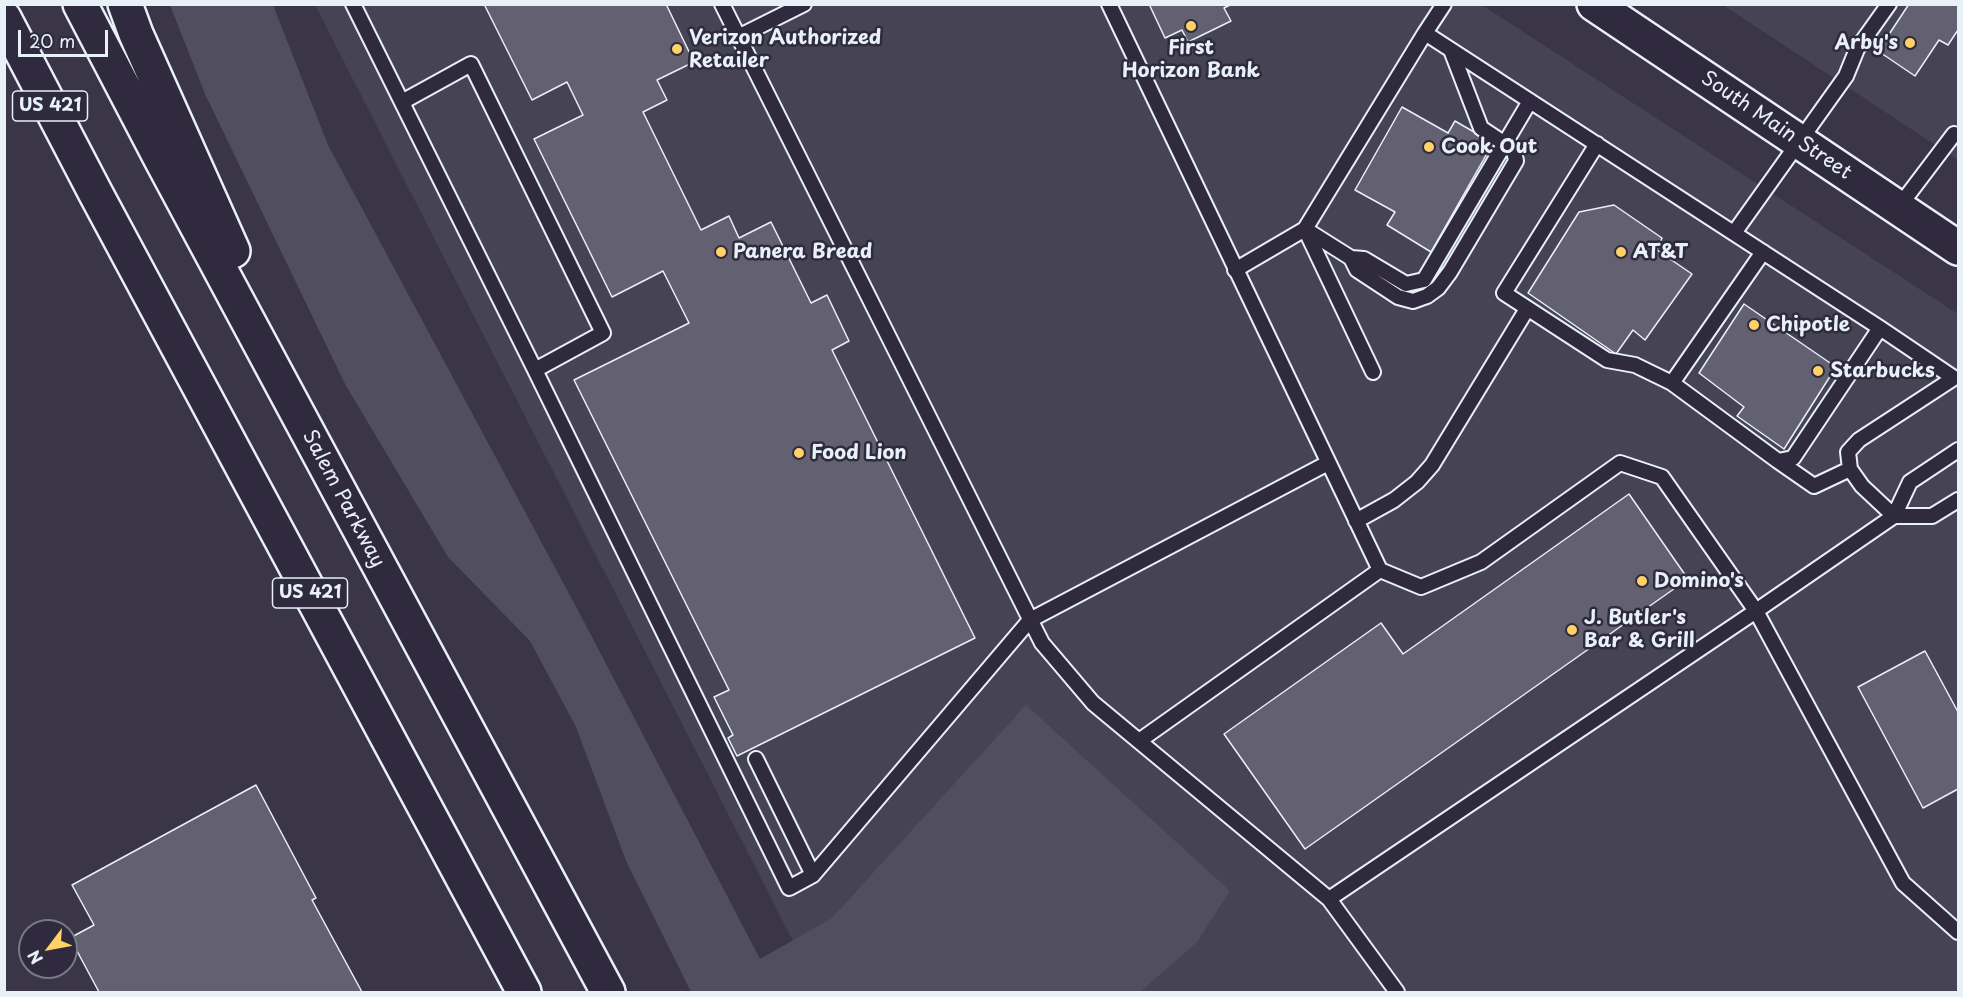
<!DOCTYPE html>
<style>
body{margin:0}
#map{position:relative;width:1963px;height:997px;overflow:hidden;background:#3a3648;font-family:"Playpen Sans",sans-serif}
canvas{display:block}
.frame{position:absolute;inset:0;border:6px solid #e8f1f8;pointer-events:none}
.north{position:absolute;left:18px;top:919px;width:60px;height:60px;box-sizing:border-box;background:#2f2a3d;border:2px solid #797a88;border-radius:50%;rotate:238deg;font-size:16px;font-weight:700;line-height:24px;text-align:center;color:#e8f1f8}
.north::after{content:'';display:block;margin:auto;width:21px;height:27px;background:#ffd166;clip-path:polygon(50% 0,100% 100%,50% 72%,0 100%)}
.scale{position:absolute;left:18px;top:30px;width:90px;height:27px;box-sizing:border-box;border:3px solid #e8f1f8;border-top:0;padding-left:8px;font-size:18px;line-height:21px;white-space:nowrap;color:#e8f1f8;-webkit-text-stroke:4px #2f2a3d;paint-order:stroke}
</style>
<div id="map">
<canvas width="1963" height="997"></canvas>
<div class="frame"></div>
<div class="north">N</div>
<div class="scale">20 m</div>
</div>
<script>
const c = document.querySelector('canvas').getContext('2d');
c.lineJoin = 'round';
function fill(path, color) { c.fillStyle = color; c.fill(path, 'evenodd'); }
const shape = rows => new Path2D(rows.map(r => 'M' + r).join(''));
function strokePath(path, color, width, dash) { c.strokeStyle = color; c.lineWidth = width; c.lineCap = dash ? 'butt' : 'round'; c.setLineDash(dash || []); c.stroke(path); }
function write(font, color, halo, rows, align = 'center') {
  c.font = font + ' "Playpen Sans",sans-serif'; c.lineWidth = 5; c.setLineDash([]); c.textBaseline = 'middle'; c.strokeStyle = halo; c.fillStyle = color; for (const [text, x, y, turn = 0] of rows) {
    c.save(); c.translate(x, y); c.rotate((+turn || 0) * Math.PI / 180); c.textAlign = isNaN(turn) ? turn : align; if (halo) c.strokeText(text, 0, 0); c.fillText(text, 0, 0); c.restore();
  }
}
const built = shape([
 [315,5,1482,5,1958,314,1958,992,819,992],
 [1723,5,1958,5,1958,160]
]);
const green = shape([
 [170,5,273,5,328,145,581,616,760,959,832,918,1026,705,1230,891,1197,942,1140,992,691,992,626,861,576,727,530,641,448,557,345,384,205,94]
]);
const building = shape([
 [484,4,666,4,694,62,657,80,667,100,643,112,701,230,729,216,739,238,771,222,811,303,827,295,849,341,832,350,975,638,737,756,728,738,733,735,714,697,729,690,574,380,689,323,663,271,612,297,534,139,583,115,567,82,532,100,484,4],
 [1149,4,1232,4,1224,8,1231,21,1188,42,1182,30,1165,38,1149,4],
 [1909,4,1958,4,1958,30,1948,45,1939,40,1915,76,1878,51,1909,4],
 [1402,107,1448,133,1455,121,1493,143,1431,252,1387,225,1395,212,1355,190,1402,107],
 [1614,205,1662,238,1657,250,1692,274,1645,340,1633,330,1616,354,1528,293,1579,212,1614,205],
 [1744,304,1836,367,1784,449,1737,416,1744,407,1699,373,1744,304],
 [1629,494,1688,579,1305,849,1224,734,1381,623,1403,654,1629,494],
 [1925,651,1958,712,1958,789,1923,808,1858,687,1925,651],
 [256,785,316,898,312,900,362,992,99,992,70,938,94,925,72,885,256,785]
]);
const lane = shape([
 [353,4,535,370,603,333,471,64,402,102],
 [722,4,1042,643,1093,703,1329,899,1397,992],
 [1109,4,1380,570,1421,587,1481,562,1620,463,1662,477,1756,611,1903,883,1958,932],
 [1444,4,1425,33,1880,328,1954,378,1859,440,1848,452,1850,469,1862,486,1894,516,1932,516,1958,500],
 [738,37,804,4],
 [1597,144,1504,293,1607,360,1635,365,1672,383],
 [1898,208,1954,134],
 [1305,229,1351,258,1364,259,1406,284,1424,280,1530,101],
 [1305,229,1373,372],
 [1734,233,1846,76,1857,49,1889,4],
 [1763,252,1672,383,1778,461,1793,458,1880,328],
 [1351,258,1357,270,1398,297,1413,301,1427,296,1438,288,1450,272,1516,161,1514,150,1481,128,1451,50],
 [1235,270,1305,229,1425,33],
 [535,370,789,888,813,875,1030,620,1328,463],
 [1778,461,1814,486,1850,469],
 [1356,521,1394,500,1417,482,1432,465,1527,309],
 [1139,741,1380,570],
 [756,759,813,875],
 [1329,899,1756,611,1894,516,1910,482,1958,450]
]);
const primary = shape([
 [1594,4,1958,248]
]);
const highway = shape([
 [80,4,161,159,608,992],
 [125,4,136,34,233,251],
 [4,18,96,194,524,992]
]);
const markers = [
 [1191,26,6,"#ffd166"],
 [1910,43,6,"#ffd166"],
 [677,49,6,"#ffd166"],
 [1429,147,6,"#ffd166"],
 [721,252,6,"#ffd166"],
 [1621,252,6,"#ffd166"],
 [1754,325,6,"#ffd166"],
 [1818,371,6,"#ffd166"],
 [799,453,6,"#ffd166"],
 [1642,581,6,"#ffd166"],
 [1572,630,6,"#ffd166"]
];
const shields = [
 [50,106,75],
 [310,593,75]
];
const shieldNames = [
 ["US 421",50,106],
 ["US 421",310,593]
];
const poiNames = [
 ["Verizon Authorized",689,38],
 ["Retailer",689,61],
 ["Arby's",1898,43,"right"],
 ["First",1191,48,"center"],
 ["Horizon Bank",1191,71,"center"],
 ["Cook Out",1441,147],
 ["Panera Bread",733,252],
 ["AT&T",1633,252],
 ["Chipotle",1766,325],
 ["Starbucks",1830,371],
 ["Food Lion",811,453],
 ["Domino's",1654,581],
 ["J. Butler's",1584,618],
 ["Bar & Grill",1584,641]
];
const streetNames = [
 ["South Main Street",1776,126,34],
 ["Salem Parkway",343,499,62]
];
fill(built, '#464354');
fill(green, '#504e5f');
fill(building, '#636171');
strokePath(building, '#e8f1f8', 1.5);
strokePath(lane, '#e8f1f8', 18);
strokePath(primary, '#e8f1f8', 38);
strokePath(highway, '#e8f1f8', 38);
strokePath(lane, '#2f2a3d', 14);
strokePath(primary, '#2f2a3d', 33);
strokePath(highway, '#2f2a3d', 33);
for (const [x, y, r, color] of markers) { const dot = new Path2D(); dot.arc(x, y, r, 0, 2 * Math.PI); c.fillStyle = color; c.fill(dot); strokePath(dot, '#2f2a3d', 2); }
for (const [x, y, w] of shields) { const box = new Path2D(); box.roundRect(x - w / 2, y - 15, w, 30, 4.5); c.fillStyle = '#2f2a3d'; c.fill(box); strokePath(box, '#e8f1f8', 1.5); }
write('bold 18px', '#e8f1f8', null, shieldNames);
write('bold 20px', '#e8f1f8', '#2f2a3d', poiNames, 'left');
write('20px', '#e8f1f8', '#2f2a3d', streetNames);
</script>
